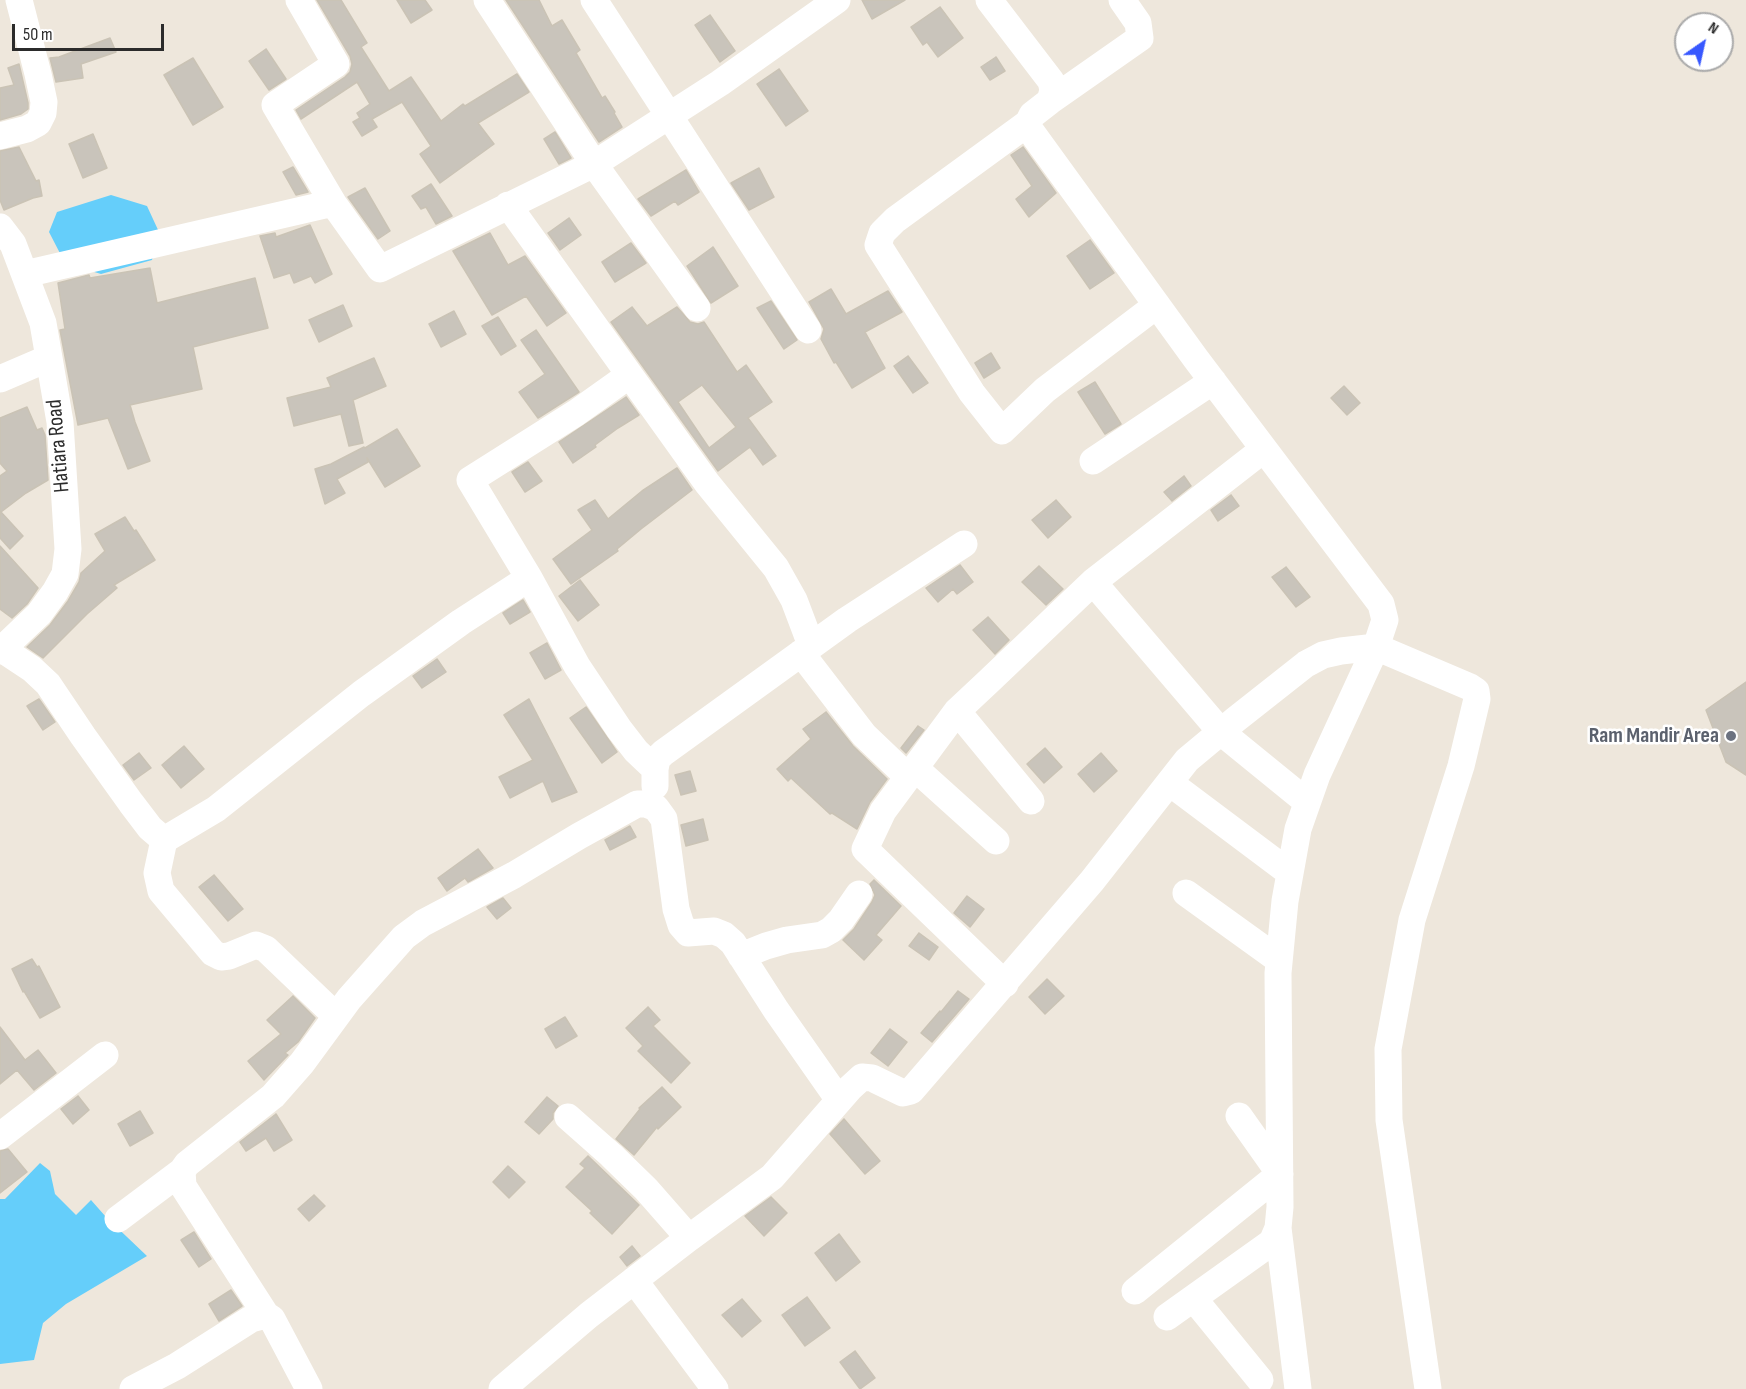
<!DOCTYPE html>
<style>
body{margin:0}
#map{position:relative;width:1746px;height:1389px;overflow:hidden;background:#eee7dc;font-family:"Sofia Sans Condensed",sans-serif}
canvas{display:block}
.north{position:absolute;left:1674px;top:12px;width:60px;height:60px;box-sizing:border-box;background:#fff;border:2px solid #aaa;border-radius:50%;rotate:34deg;font-size:16px;font-weight:700;line-height:24px;text-align:center;color:#2b2b2b}
.north::after{content:'';display:block;margin:auto;width:21px;height:27px;background:#3858ff;clip-path:polygon(50% 0,100% 100%,50% 72%,0 100%)}
.scale{position:absolute;left:12px;top:24px;width:152px;height:27px;box-sizing:border-box;border:3px solid #2b2b2b;border-top:0;padding-left:8px;font-size:18px;line-height:21px;white-space:nowrap;color:#2b2b2b;-webkit-text-stroke:4px #fff;paint-order:stroke}
</style>
<div id="map">
<canvas width="1746" height="1389"></canvas>
<div class="north">N</div>
<div class="scale">50 m</div>
</div>
<script>
const c = document.querySelector('canvas').getContext('2d');
c.lineJoin = 'round';
function fill(path, color) { c.fillStyle = color; c.fill(path, 'evenodd'); }
const shape = rows => new Path2D(rows.map(r => 'M' + r).join(''));
function strokePath(path, color, width, dash) { c.strokeStyle = color; c.lineWidth = width; c.lineCap = dash ? 'butt' : 'round'; c.setLineDash(dash || []); c.stroke(path); }
function write(font, color, halo, rows, align = 'center') {
  c.font = font + ' "Sofia Sans Condensed",sans-serif'; c.lineWidth = 5; c.setLineDash([]); c.textBaseline = 'middle'; c.strokeStyle = halo; c.fillStyle = color; for (const [text, x, y, turn = 0] of rows) {
    c.save(); c.translate(x, y); c.rotate((+turn || 0) * Math.PI / 180); c.textAlign = isNaN(turn) ? turn : align; if (halo) c.strokeText(text, 0, 0); c.fillText(text, 0, 0); c.restore();
  }
}
const water = shape([
 [111,195,147,206,159,232,152,260,101,274,65,263,49,232,57,212],
 [40,1163,50,1171,55,1194,76,1215,91,1200,106,1217,147,1256,66,1304,43,1323,34,1360,0,1364,0,1199,5,1199]
]);
const building = shape([
 [317,0,341,0,367,43,361,47,389,91,411,77,441,121,463,104,465,106,517,74,529,92,478,123,494,144,440,183,420,154,431,146,402,102,372,119,377,127,362,136,353,122,360,118,357,113,370,104,357,82,301,119,296,110,345,77,350,72,352,64,350,56,317,0],
 [397,0,425,0,432,10,411,23,397,0],
 [506,0,539,0,552,26,562,20,580,50,576,53,602,98,605,96,615,112,614,113,622,127,599,142,506,0],
 [862,0,905,0,872,19,862,0],
 [940,7,963,38,938,57,927,42,923,45,911,27,940,7],
 [710,15,735,51,720,62,695,25,710,15],
 [110,38,116,52,81,64,83,78,56,82,50,58,59,57,110,38],
 [266,49,286,79,269,90,249,61,266,49],
 [996,57,1005,71,990,80,981,67,996,57],
 [193,58,223,107,193,125,164,75,193,58],
 [19,64,28,103,28,109,21,114,0,120,0,88,14,85,8,68,19,64],
 [779,69,808,111,786,126,757,84,779,69],
 [555,132,571,158,559,164,544,139,555,132],
 [93,134,107,168,83,178,69,144,93,134],
 [19,147,36,181,39,180,42,196,33,198,4,210,0,200,0,151,19,147],
 [1023,147,1056,193,1029,217,1016,199,1032,186,1011,155,1023,147],
 [293,167,308,192,296,195,283,172,293,167],
 [759,168,774,197,749,210,731,183,759,168],
 [686,170,699,192,678,205,675,201,651,216,638,199,686,170],
 [431,184,452,216,436,224,426,207,421,209,412,196,431,184],
 [365,188,390,231,378,239,348,197,365,188],
 [569,218,581,235,560,250,548,233,569,218],
 [310,225,332,274,315,283,311,276,294,283,290,273,274,278,260,236,275,233,276,237,310,225],
 [490,233,508,265,525,256,566,313,547,326,526,296,492,315,453,251,490,233],
 [1090,240,1114,273,1090,289,1067,256,1090,240],
 [631,243,646,263,615,282,602,262,631,243],
 [713,247,738,286,711,303,687,266,713,247],
 [150,268,157,303,255,278,268,328,193,347,202,389,130,405,135,422,150,461,128,469,108,418,78,425,60,330,65,329,58,283,89,275,90,278,150,268],
 [831,289,846,314,888,291,902,312,865,332,885,368,852,388,836,362,834,363,821,339,824,329,809,302,831,289],
 [771,301,797,340,784,349,757,308,771,301],
 [343,305,352,326,319,342,309,320,343,305],
 [632,307,647,326,677,307,690,322,698,324,704,322,737,372,746,365,772,402,748,418,776,456,763,465,750,447,718,471,611,322,632,307],
 [702,385,736,427,709,448,678,402,702,385],
 [454,311,466,334,441,347,429,324,454,311],
 [498,317,516,346,501,355,482,326,498,317],
 [536,330,579,392,538,418,519,392,545,374,521,340,536,330],
 [991,353,1000,368,984,378,975,363,991,353],
 [908,356,928,383,913,393,894,366,908,356],
 [374,358,386,386,353,400,363,443,349,446,341,414,294,426,287,398,331,387,327,378,374,358],
 [1095,382,1121,424,1105,434,1078,392,1095,382],
 [1344,386,1360,403,1347,415,1331,398,1344,386],
 [626,397,639,415,618,428,595,445,596,447,573,463,559,442,626,397],
 [27,407,37,430,42,428,45,435,48,480,26,493,1,512,23,536,10,549,0,538,0,476,7,471,0,463,0,418,27,407],
 [397,429,420,466,385,487,367,458,368,462,337,479,345,493,325,504,315,469,331,464,364,447,365,448,397,429],
 [528,462,542,481,525,492,512,472,528,462],
 [677,468,692,490,641,529,617,549,618,551,571,584,553,559,592,530,578,510,595,500,608,519,642,491,677,468],
 [1184,476,1191,486,1172,501,1164,492,1184,476],
 [1231,495,1239,506,1218,521,1211,510,1231,495],
 [1056,500,1071,517,1048,538,1032,520,1056,500],
 [125,517,134,531,136,530,155,560,114,585,117,588,87,614,43,658,27,647,50,625,68,601,79,582,81,573,105,551,95,534,125,517],
 [0,546,38,588,27,604,12,618,0,609,0,546],
 [960,565,973,582,957,594,953,589,938,602,926,588,960,565],
 [1039,566,1063,589,1046,605,1022,582,1039,566],
 [1286,567,1310,597,1296,607,1272,577,1286,567],
 [580,580,599,605,578,621,559,596,580,580],
 [523,600,530,612,510,624,503,613,523,600],
 [988,617,1009,640,995,654,973,630,988,617],
 [547,643,561,670,545,679,530,653,547,643],
 [437,659,446,672,422,688,413,676,437,659],
 [1746,682,1746,775,1726,762,1706,710,1746,682],
 [39,699,55,722,43,730,27,706,39,699],
 [529,699,577,792,552,802,543,781,510,798,499,777,533,760,504,715,529,699],
 [586,707,617,752,602,763,570,718,586,707],
 [826,712,853,746,887,779,870,802,857,829,832,813,830,814,791,778,788,781,777,769,811,739,803,729,826,712],
 [918,726,924,730,906,753,901,748,918,726],
 [184,746,204,769,181,788,162,765,184,746],
 [1045,748,1062,767,1044,783,1027,764,1045,748],
 [139,753,151,768,134,780,123,765,139,753],
 [1101,753,1117,771,1094,792,1078,774,1101,753],
 [690,771,696,791,681,795,675,775,690,771],
 [703,819,708,840,686,846,681,825,703,819],
 [630,826,636,837,610,850,605,840,630,826],
 [478,849,493,868,468,882,465,878,447,891,438,878,478,849],
 [214,875,243,909,228,921,199,887,214,875],
 [874,880,901,906,876,935,882,940,864,960,843,940,854,929,872,902,875,895,870,884,874,880],
 [967,896,984,909,970,927,954,913,967,896],
 [503,898,511,908,497,919,487,907,503,898],
 [919,933,938,947,929,960,909,946,919,933],
 [32,959,37,967,39,966,60,1007,40,1018,24,991,23,992,12,969,32,959],
 [1047,979,1064,996,1045,1014,1029,997,1047,979],
 [958,991,969,999,932,1042,921,1033,940,1011,941,1012,958,991],
 [293,996,315,1018,298,1042,285,1053,288,1055,264,1080,248,1061,281,1034,267,1020,293,996],
 [648,1007,660,1020,653,1026,690,1063,671,1083,638,1051,643,1046,626,1028,648,1007],
 [565,1017,577,1036,556,1048,545,1029,565,1017],
 [0,1027,25,1060,38,1050,56,1073,34,1090,17,1070,0,1084,0,1027],
 [890,1029,907,1042,888,1066,871,1053,890,1029],
 [662,1087,681,1107,658,1129,657,1127,634,1155,616,1139,640,1109,639,1108,662,1087],
 [78,1096,89,1110,73,1124,61,1109,78,1096],
 [547,1097,558,1106,553,1113,553,1119,539,1134,525,1122,547,1097],
 [140,1111,153,1133,130,1146,118,1124,140,1111],
 [276,1114,292,1140,274,1151,266,1138,246,1151,240,1142,276,1114],
 [844,1119,880,1161,865,1174,830,1134,844,1119],
 [8,1149,27,1172,0,1193,0,1151,8,1149],
 [588,1156,639,1205,612,1234,590,1213,592,1211,566,1187,585,1168,580,1164,588,1156],
 [508,1166,525,1182,509,1198,493,1182,508,1166],
 [314,1195,325,1206,309,1221,298,1209,314,1195],
 [771,1197,787,1213,764,1236,745,1216,771,1197],
 [194,1232,211,1259,199,1267,181,1240,194,1232],
 [839,1234,860,1262,836,1281,815,1253,839,1234],
 [632,1246,640,1256,627,1266,620,1257,632,1246],
 [231,1290,242,1306,219,1321,209,1304,231,1290],
 [807,1297,830,1328,805,1346,782,1315,807,1297],
 [742,1299,761,1321,742,1337,722,1315,742,1299],
 [855,1351,875,1378,860,1389,840,1362,855,1351]
]);
const minor = shape([
 [299,0,336,64,275,105,333,203],
 [487,0,594,164,697,308],
 [594,0,808,330],
 [989,0,1051,81,1053,90,1050,101,1032,115,1028,123,1030,130,1196,359,1381,604,1385,620,1376,647,1317,775,1298,829,1285,901,1278,973,1280,1207,1278,1228,1272,1242,1167,1317],
 [1050,101,1140,38,1138,23,1122,0],
 [1028,123,895,220,882,233,878,245,972,393,1002,431,1045,390,1157,305],
 [0,136,27,129,38,123,43,113,44,102,38,74,19,0],
 [508,205,707,483,776,568,794,600,811,645],
 [0,227,13,244,43,323,60,422,68,549,65,574,55,592,39,614,0,651],
 [25,274,333,203,380,269,594,164,720,83,837,0],
 [628,376,576,413,470,480,529,578,577,666,619,729,636,751,655,769],
 [0,379,49,358],
 [1093,461,1213,381],
 [1093,582,1221,732,1307,802],
 [2,649,32,669,48,684,83,736,131,803,150,828,164,840],
 [801,653,864,735,908,777],
 [957,711,1031,801],
 [915,768,996,841],
 [1170,783,1290,873],
 [655,786,655,769,657,759,663,753,847,620,964,544],
 [1186,893,1279,960],
 [741,956,766,946,787,940,822,935,831,930,841,920,859,894],
 [1005,984,865,849,883,811,957,711,989,681,1093,582,1264,449],
 [336,1016,266,949,256,945,229,956,221,957,213,953,161,891,157,873,164,840,216,809,361,694,461,622,529,578],
 [568,1117,611,1155,646,1189,689,1238],
 [0,1136,105,1055],
 [118,1219,182,1171],
 [1278,1228,1298,1389],
 [634,1280,715,1389],
 [1135,1291,1280,1174,1239,1116],
 [1194,1299,1260,1380],
 [266,1315,183,1186,182,1171,187,1164,273,1096,302,1063,349,999,404,937,423,923,514,875,579,836,637,804,646,804,656,808,664,819,676,909,681,925,688,933,714,931,724,935,733,943,776,1010,839,1100],
 [133,1389,177,1366,251,1319,266,1315,272,1319,309,1389],
 [502,1389,589,1315,689,1238,772,1177,850,1088,862,1077,872,1078,903,1093,911,1091,1092,881,1187,760,1235,720,1306,664,1323,655,1341,651,1376,647,1470,687,1476,691,1477,699,1461,766,1412,920,1388,1049,1389,1120,1428,1389]
]);
const markers = [
 [1731,736,6,"#6b7280"]
];
const streetNames = [
 ["Hatiara Road",59,446,-95]
];
const worshipNames = [
 ["Ram Mandir Area",1719,736]
];
fill(water, '#65cefa');
fill(building, '#c9c4bb');
strokePath(building, '#cac3b5', 1.5);
strokePath(minor, '#fff', 27);
for (const [x, y, r, color] of markers) { const dot = new Path2D(); dot.arc(x, y, r, 0, 2 * Math.PI); c.fillStyle = color; c.fill(dot); strokePath(dot, '#fff', 2); }
write('22px', '#2b2b2b', '#fff', streetNames);
write('bold 22px', '#5b616d', '#fff', worshipNames, 'right');
</script>
